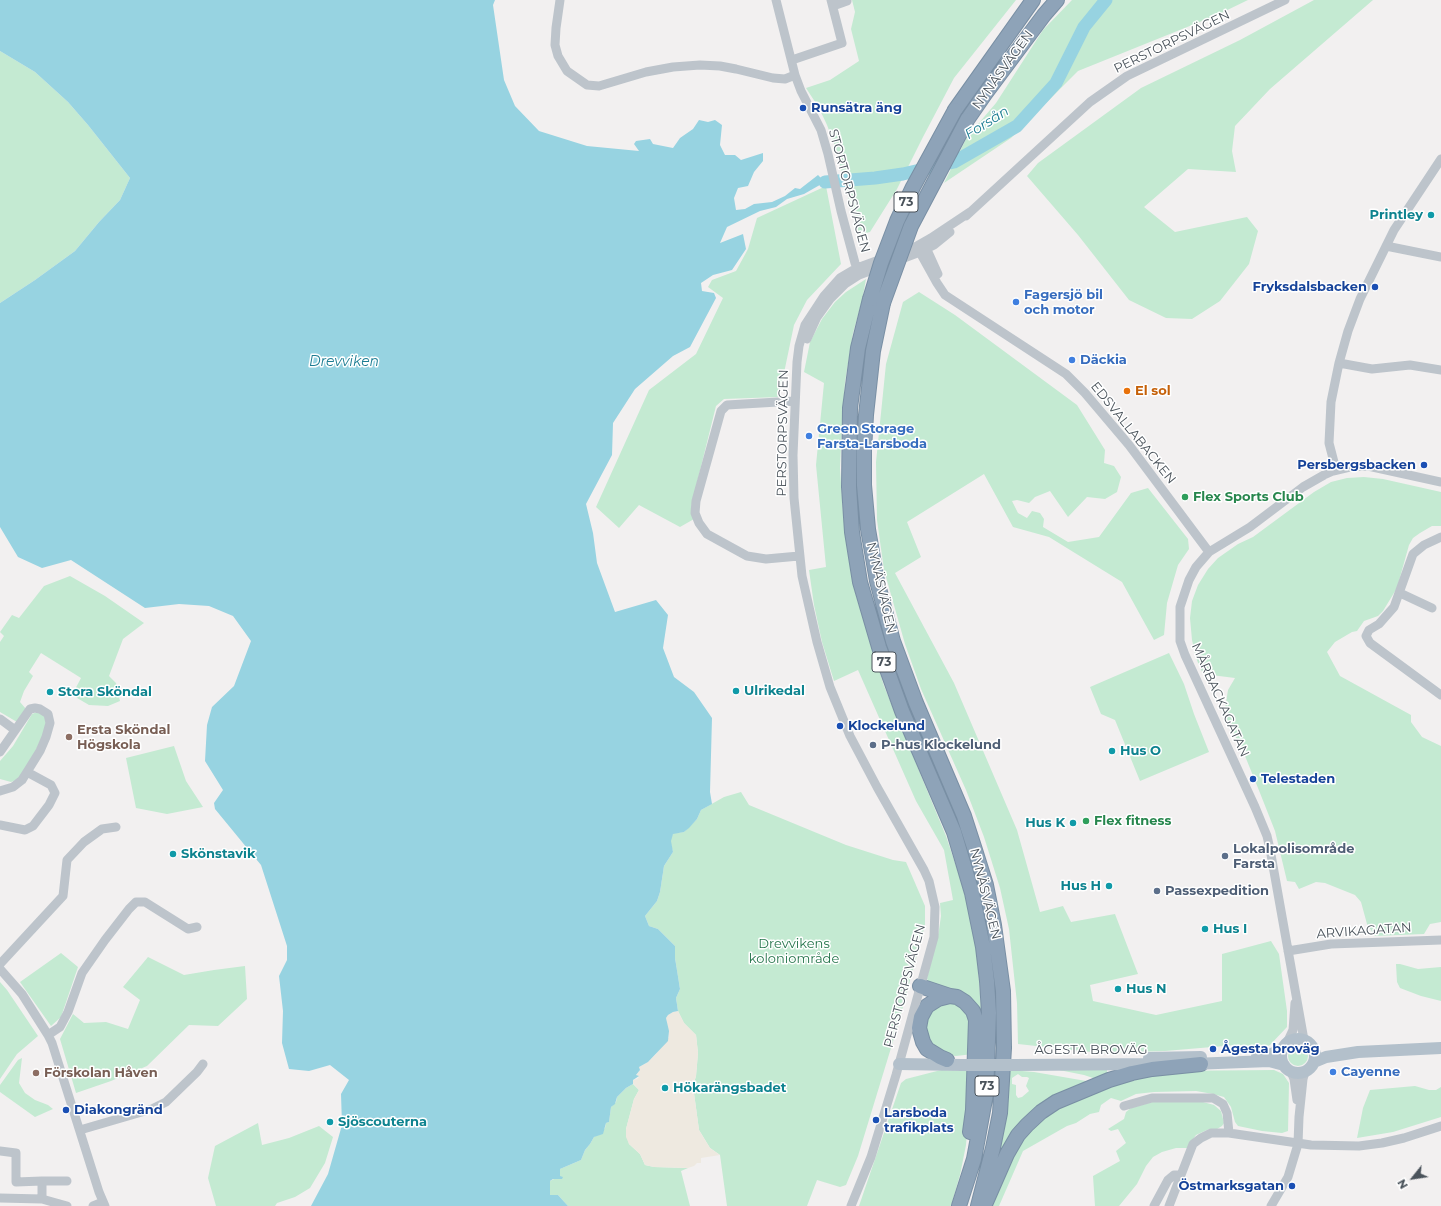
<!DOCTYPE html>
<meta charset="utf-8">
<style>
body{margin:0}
#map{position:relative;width:1441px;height:1206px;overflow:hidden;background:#f2f0f0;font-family:Montserrat,sans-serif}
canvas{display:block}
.north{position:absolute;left:1393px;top:1158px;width:40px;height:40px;-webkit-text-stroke:3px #fff;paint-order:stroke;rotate:240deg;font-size:11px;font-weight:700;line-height:16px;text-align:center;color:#4a535b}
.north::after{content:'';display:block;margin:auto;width:14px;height:18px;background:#4a535b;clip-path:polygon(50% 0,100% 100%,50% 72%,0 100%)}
</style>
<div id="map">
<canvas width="1441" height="1206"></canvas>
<div class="north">N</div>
</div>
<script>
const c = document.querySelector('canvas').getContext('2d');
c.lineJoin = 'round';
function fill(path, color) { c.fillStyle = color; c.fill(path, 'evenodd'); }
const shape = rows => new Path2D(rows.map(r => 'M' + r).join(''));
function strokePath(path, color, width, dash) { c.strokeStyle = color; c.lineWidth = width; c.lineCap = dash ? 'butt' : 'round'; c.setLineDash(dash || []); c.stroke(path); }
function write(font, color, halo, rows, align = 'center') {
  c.font = font + ' Montserrat,sans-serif'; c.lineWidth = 3; c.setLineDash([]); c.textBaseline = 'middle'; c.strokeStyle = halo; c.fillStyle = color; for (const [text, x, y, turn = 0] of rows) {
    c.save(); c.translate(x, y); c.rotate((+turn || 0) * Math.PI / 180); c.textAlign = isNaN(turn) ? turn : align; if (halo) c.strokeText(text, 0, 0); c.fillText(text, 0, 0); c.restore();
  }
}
const green = shape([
 [852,0,1016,0,954,78,923,137,897,189,870,232,858,235,835,146,827,125,819,108,806,88,830,80,859,61,851,29,855,12],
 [1072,0,1248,0,1217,15,1078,71,1011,138,944,183,967,137,996,103,1043,30],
 [1314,0,1373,0,1270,89,1235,126,1232,151,1236,172,1188,169,1144,207,1175,232,1247,217,1258,231,1249,264,1220,301,1192,319,1166,318,1129,300,1078,235,1027,176,1038,163,1141,88,1240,40],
 [0,51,35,72,68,102,88,125,130,178,120,200,99,222,75,251,35,280,0,303],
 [826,186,841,264,807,300,794,325,779,397,724,399,716,406,691,507,694,519,680,527,639,505,619,528,596,507,649,390,696,354,723,298,708,287,712,280,736,271,748,249,757,218],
 [866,279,862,301,853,333,845,382,842,426,840,468,843,513,848,551,855,592,884,686,946,836,962,884,971,921,977,955,982,1020,928,982,927,978,939,930,941,916,940,903,953,900,944,850,916,801,858,670,834,681,822,642,814,605,809,570,826,567,816,465,824,383,804,372,810,342,822,319,835,302,846,292],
 [919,292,955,315,1077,405,1105,450,1104,463,1114,466,1121,477,1117,492,1105,499,1087,497,1068,517,1050,491,1035,497,1029,503,1017,500,1012,501,1018,513,1027,518,1032,511,1040,513,1044,519,1043,527,1068,542,1099,537,1131,493,1148,488,1188,539,1189,549,1178,565,1167,603,1164,635,1154,640,1122,582,1049,537,1013,527,984,474,907,522,921,557,895,573,954,683,1017,830,1040,912,1063,906,1071,922,1115,914,1138,974,1090,985,1093,1001,1156,1015,1222,1001,1222,954,1271,941,1279,954,1287,1011,1287,1027,1270,1045,1261,1049,1236,1045,1165,1051,1100,1053,1018,1044,1017,1003,1009,929,1000,888,984,837,966,790,921,689,905,644,884,570,877,520,876,462,886,364,903,302],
 [1364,477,1383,479,1441,492,1441,526,1432,526,1420,533,1413,538,1409,545,1397,588,1383,611,1378,616,1364,621,1357,631,1352,632,1335,642,1327,652,1340,676,1411,715,1411,722,1422,737,1441,746,1441,922,1430,924,1424,934,1375,936,1367,924,1361,902,1355,895,1325,883,1316,882,1299,889,1295,882,1287,881,1275,831,1260,793,1243,751,1224,715,1228,690,1235,678,1203,674,1196,658,1192,640,1190,618,1192,601,1198,585,1208,569,1218,558,1238,544,1253,537,1314,492,1331,482,1347,478],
 [70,576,105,596,144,623,123,639,109,676,116,683,120,701,108,706,89,705,72,695,81,678,41,653,29,672,33,676,24,691,20,702,26,709,17,722,0,712,0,642,4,636,0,632,12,615,19,618,44,586],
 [1169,653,1184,684,1194,714,1209,752,1140,781,1115,720,1101,714,1090,687],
 [37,712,46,716,48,723,32,759,21,778,11,782,0,779,0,761,13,746,32,714],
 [174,746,186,781,203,807,167,814,136,808,126,758],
 [741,792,749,805,846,845,893,860,906,862,925,906,925,925,898,1025,858,1156,846,1185,840,1187,817,1180,807,1206,727,1206,720,1155,710,1148,699,1130,693,1086,696,1076,698,1053,696,1035,684,1023,678,1011,676,998,680,989,675,958,675,946,658,929,649,926,645,916,657,901,660,892,664,866,673,852,670,841,673,833,684,832,697,819,701,810,724,797],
 [61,953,78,967,61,1017,51,1026,20,982],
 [148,957,184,975,214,970,245,966,247,999,218,1026,189,1025,147,1066,111,1081,76,1093,60,1039,73,1014,84,1023,106,1022,128,1029,140,1000,123,987],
 [1396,964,1400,964,1418,969,1441,967,1441,1001,1421,996,1400,988,1397,982],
 [0,982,7,990,38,1036,17,1054,0,1079],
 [945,999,969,1010,973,1054,956,1056,945,1055,936,1050,924,1035,925,1016],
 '1288 1056a10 10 0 1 1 20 0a10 10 0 1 1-20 0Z',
 [22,1058,19,1083,25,1093,35,1100,48,1105,53,1109,35,1117,0,1092,0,1085,18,1060],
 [1044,1067,1107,1069,1107,1073,1104,1077,1096,1079,1084,1075],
 [941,1070,972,1071,966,1145,960,1175,951,1206,859,1206,901,1083,906,1079],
 [1010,1070,1034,1072,1092,1082,1068,1091,994,1169,1007,1100],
 [1018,1074,1022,1077,1027,1077,1029,1078,1026,1086,1029,1091,1022,1097,1018,1098,1016,1095,1016,1085,1012,1084,1012,1078],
 [1274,1070,1283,1074,1289,1083,1288,1131,1282,1133,1262,1131,1238,1126,1235,1122,1231,1107,1224,1097,1213,1094,1196,1091,1154,1092,1136,1094,1121,1101,1111,1098,1101,1105,1099,1112,1090,1114,1076,1123,1067,1126,1023,1151,999,1206,991,1206,1009,1159,1037,1119,1089,1091,1164,1071],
 [633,1084,639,1090,634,1099,626,1129,629,1144,640,1154,645,1165,654,1167,688,1168,681,1171,690,1206,568,1206,558,1195,550,1195,550,1181,560,1176,560,1169,581,1160,585,1150,590,1144,594,1137,605,1128,606,1123,609,1122,611,1107,616,1102,617,1097,626,1088],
 [1415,1086,1429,1090,1436,1090,1441,1087,1441,1117,1393,1132,1357,1138,1363,1108,1370,1090],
 [1152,1102,1203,1102,1214,1105,1221,1111,1224,1123,1222,1126,1217,1129,1209,1129,1196,1135,1187,1148,1176,1148,1162,1152,1153,1157,1146,1166,1137,1184,1119,1206,1095,1206,1093,1176,1120,1161,1116,1151,1126,1143,1118,1129,1111,1131,1108,1129,1124,1119,1126,1112,1131,1108],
 [258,1123,262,1145,289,1138,319,1126,333,1137,325,1163,310,1188,295,1197,277,1203,275,1206,216,1206,208,1178,215,1146]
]);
const sand = shape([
 [678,1011,684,1023,696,1035,698,1053,696,1076,693,1086,699,1130,710,1148,720,1155,701,1158,701,1163,697,1163,694,1166,688,1168,654,1167,645,1165,640,1154,629,1144,626,1137,626,1129,634,1099,639,1090,632,1082,633,1080,637,1079,639,1077,636,1076,640,1070,639,1067,648,1062,656,1054,669,1037,666,1018,668,1015,673,1012]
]);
const water = shape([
 [0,0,495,0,493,5,504,80,515,106,539,131,587,146,639,151,634,144,636,141,650,139,653,144,673,148,680,138,693,129,699,120,708,122,715,120,722,125,720,145,725,155,735,155,741,160,763,153,763,161,754,172,748,186,738,188,734,198,736,210,745,209,754,204,772,202,785,196,795,188,800,189,818,175,825,182,804,194,787,199,776,207,760,211,727,227,720,243,743,234,746,249,732,270,713,275,701,283,702,291,714,293,716,298,690,347,673,356,635,389,613,423,612,455,586,504,593,533,597,563,615,612,656,600,668,615,663,648,674,677,694,692,712,718,710,792,712,804,701,810,697,819,689,828,684,832,673,834,671,841,673,852,664,866,660,892,657,901,645,916,649,926,658,929,675,946,675,958,680,989,676,998,678,1011,673,1012,668,1015,666,1018,669,1031,668,1041,648,1062,639,1067,640,1070,636,1075,639,1076,633,1080,633,1084,626,1088,617,1097,615,1104,611,1107,609,1122,606,1123,603,1134,594,1137,590,1144,585,1150,581,1160,560,1169,560,1176,563,1177,562,1179,553,1179,550,1181,550,1195,558,1195,568,1206,311,1206,328,1174,342,1125,341,1094,349,1080,330,1065,309,1071,289,1069,282,1043,283,1011,279,976,287,960,287,946,261,865,215,809,214,803,223,790,205,761,207,725,212,707,234,686,251,641,233,616,209,606,179,604,145,608,71,560,42,568,18,557,0,527,0,303,35,280,75,251,99,222,120,200,130,178,88,125,68,102,35,72,0,51]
]);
const river = shape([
 [825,182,875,178,903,174,954,162,1017,126,1056,83,1084,27,1106,0]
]);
const minor = shape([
 [560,0,556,28,555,45,558,56,567,71,587,85,599,86,646,72,673,67,700,65,720,66,736,69,773,78,785,79,795,75],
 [776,0,795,75,801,91,821,130,828,154,841,211,855,263,859,274],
 [833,6,847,1],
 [792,60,842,43,831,0],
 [966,216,1090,102,1127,76,1285,0],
 [924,243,938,274],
 [1386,246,1441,257],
 [917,247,937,283,945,295,1066,374,1085,393,1129,445,1209,552],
 [807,339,817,317,830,299,845,284,859,275,920,252,934,245,950,232],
 [1339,363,1372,369,1410,365,1441,370],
 [795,401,727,405,721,411,696,501,695,513,699,523,707,534,747,556,766,559,799,556],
 [1336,470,1329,443,1331,402,1339,363,1348,331,1360,299,1394,230,1441,159],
 [1441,537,1424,545,1413,554,1394,607,1379,624,1369,630,1366,636,1370,643,1441,695],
 [1400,593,1432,608],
 [0,719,15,730],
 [0,752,30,709,35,708,40,709,48,714,50,723,46,737,40,751,27,772,22,780,13,787,0,791],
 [0,825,25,830,33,826,49,805,55,793,51,785,27,772],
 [1288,951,1331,944,1441,940],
 [0,964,63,896,67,860,84,842,102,829,116,827],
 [0,969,22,994,48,1035,52,1043,99,1192,105,1206],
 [48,1035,60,1027,68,1012,82,973,105,940,129,909,136,902,145,902,188,929,197,927],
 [1304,1040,1270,849,1267,836,1255,807,1185,655,1180,641,1180,607,1189,580,1196,567,1209,552,1250,527,1303,487,1324,475,1333,471,1350,467,1368,466,1441,482],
 [1287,1043,1293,1030,1295,1003],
 [1291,1072,1294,1079,1297,1100],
 [1124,1106,1152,1098,1213,1098,1223,1104,1227,1113,1229,1133],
 [80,1130,152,1109,166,1102,197,1072,203,1064],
 [0,1151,16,1153,16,1182,42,1181],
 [67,1181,42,1181,42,1199,67,1206],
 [0,1198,42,1199],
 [93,1206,103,1202],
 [851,1206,871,1157,896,1075,934,937,935,907,929,881,924,870,877,787,850,736,830,687,817,642,802,576,794,498,793,455,797,362,799,346,805,325,824,296,840,278,857,268,917,246,931,238,970,212],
 [1154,1206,1168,1180,1174,1175,1181,1175],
 [1169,1206,1193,1144,1201,1138,1211,1133,1229,1133,1311,1145,1359,1146,1382,1143,1404,1138,1441,1126],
 [1271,1206,1288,1177,1298,1144,1299,1117,1303,1079,1305,1072]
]);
const major = shape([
 '1281 1056a17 17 0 1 1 34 0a17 17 0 1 1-34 0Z',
 [1257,1055,1269,1055,1283,1049],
 [1149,1058,1201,1057],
 [1314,1062,1326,1057,1358,1052,1441,1048],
 [899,1064,962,1065],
 [1192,1064,1269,1061,1284,1065],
 [1015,1065,1159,1064]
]);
const highway = shape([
 [955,110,1033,0],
 [967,120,985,94,1044,15,1057,0],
 [870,299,858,348,850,408,849,487,852,532,860,582,879,647,902,711,954,832,972,893,983,947,987,981,989,1013,986,1094,974,1159,959,1206],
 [883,303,873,351,866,415,864,450,864,485,868,529,877,581,893,641,916,703,964,816,975,850,986,885,994,925,1003,991,1004,1048,1000,1113,993,1148,978,1206],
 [920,986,950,996],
 [947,1060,940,1057,927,1049,923,1042,919,1028,921,1017,927,1006,938,999,950,996,957,997,965,1002,973,1011,976,1020,973,1110,970,1132],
 [986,1202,1007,1154,1018,1135,1027,1125,1041,1112,1056,1102,1109,1080,1132,1073,1152,1069,1201,1064]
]);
const majorBridge = shape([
 [962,1065,1015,1065]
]);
const highwayBridge = shape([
 [870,299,881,263,897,221,913,187,955,110],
 [883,303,911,226,967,120]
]);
const markers = [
 [803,108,4,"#1a4fb4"],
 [1431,215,4,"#0f9aa8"],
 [1375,287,4,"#1a4fb4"],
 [1016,302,4,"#3f7fe0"],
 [1072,360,4,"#3f7fe0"],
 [1127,391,4,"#e8710a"],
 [809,436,4,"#3f7fe0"],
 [1424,465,4,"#1a4fb4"],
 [1185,497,4,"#2e9e5b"],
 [736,691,4,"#0f9aa8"],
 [50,692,4,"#0f9aa8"],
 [840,726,4,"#1a4fb4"],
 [69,737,4,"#8d6e63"],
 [873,745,4,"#5c6f8a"],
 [1112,751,4,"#0f9aa8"],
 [1253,779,4,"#1a4fb4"],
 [1086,821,4,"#2e9e5b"],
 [1073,823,4,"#0f9aa8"],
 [173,854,4,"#0f9aa8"],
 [1225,856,4,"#5c6f8a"],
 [1109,886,4,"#0f9aa8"],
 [1157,891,4,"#5c6f8a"],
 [1205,929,4,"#0f9aa8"],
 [1118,989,4,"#0f9aa8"],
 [1213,1049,4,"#1a4fb4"],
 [1333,1072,4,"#3f7fe0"],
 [36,1073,4,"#8d6e63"],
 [665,1088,4,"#0f9aa8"],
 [66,1110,4,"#1a4fb4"],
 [876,1120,4,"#1a4fb4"],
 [330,1122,4,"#0f9aa8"],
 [1292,1186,4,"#1a4fb4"]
];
const shields = [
 [906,202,24],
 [884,662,24],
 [987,1086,24]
];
const shieldNames = [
 ["73",906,202],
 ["73",884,662],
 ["73",987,1086]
];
const streetNames = [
 ["PERSTORPSVÄGEN",1172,42,-26],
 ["NYNÄSVÄGEN",1003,70,-54],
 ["STORTORPSVÄGEN",849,191,75],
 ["PERSTORPSVÄGEN",783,433,-89],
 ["EDSVALLABACKEN",1133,433,51],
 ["NYNÄSVÄGEN",881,588,77],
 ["MÅRBACKAGATAN",1220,700,66],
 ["NYNÄSVÄGEN",985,894,76],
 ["ARVIKAGATAN",1364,931,-4],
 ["PERSTORPSVÄGEN",905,986,-75],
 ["ÅGESTA BROVÄG",1091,1050]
];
const transitNames = [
 ["Runsätra äng",811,108],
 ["Fryksdalsbacken",1367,287,"right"],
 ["Persbergsbacken",1416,465,"right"],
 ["Klockelund",848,726],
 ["Telestaden",1261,779],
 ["Ågesta broväg",1221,1049],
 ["Diakongränd",74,1110],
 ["Larsboda",884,1113],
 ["trafikplats",884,1128],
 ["Östmarksgatan",1284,1186,"right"]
];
const cultureNames = [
 ["Printley",1423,215,"right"],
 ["Ulrikedal",744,691],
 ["Stora Sköndal",58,692],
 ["Hus O",1120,751],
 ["Hus K",1065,823,"right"],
 ["Skönstavik",181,854],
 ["Hus H",1101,886,"right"],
 ["Hus I",1213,929],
 ["Hus N",1126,989],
 ["Hökarängsbadet",673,1088],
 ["Sjöscouterna",338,1122]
];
const shopNames = [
 ["Fagersjö bil",1024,295],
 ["och motor",1024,310],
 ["Däckia",1080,360],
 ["Green Storage",817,429],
 ["Farsta-Larsboda",817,444],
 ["Cayenne",1341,1072]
];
const foodNames = [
 ["El sol",1135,391]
];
const leisureNames = [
 ["Flex Sports Club",1193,497],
 ["Flex fitness",1094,821]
];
const educationNames = [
 ["Ersta Sköndal",77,730],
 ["Högskola",77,745],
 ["Förskolan Håven",44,1073]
];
const serviceNames = [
 ["P-hus Klockelund",881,745],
 ["Lokalpolisområde",1233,849],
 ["Farsta",1233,864],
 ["Passexpedition",1165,891]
];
const parkNames = [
 ["Drevvikens",794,944],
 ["koloniområde",794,959]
];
const waterNames = [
 ["Forsån",987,123,-32],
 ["Drevviken",344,362]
];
fill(green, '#c4ead2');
fill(sand, '#eee9e0');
fill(water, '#97d3e1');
strokePath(river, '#97d3e1', 13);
strokePath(highway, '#798fa4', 16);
strokePath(minor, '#bdc4cb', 9);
strokePath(major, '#b3c0cb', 12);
strokePath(highway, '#8ea3b8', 14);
strokePath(highwayBridge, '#798fa4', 16, []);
strokePath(majorBridge, '#b3c0cb', 12);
strokePath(highwayBridge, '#8ea3b8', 14);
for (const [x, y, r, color] of markers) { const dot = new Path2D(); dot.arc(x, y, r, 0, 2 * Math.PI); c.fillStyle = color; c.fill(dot); strokePath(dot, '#fff', 1.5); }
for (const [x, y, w] of shields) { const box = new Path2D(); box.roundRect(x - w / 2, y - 10, w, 20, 3); c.fillStyle = '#fff'; c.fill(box); strokePath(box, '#4a535b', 1); }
write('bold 12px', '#4a535b', null, shieldNames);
write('13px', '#4a535b', '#fff', streetNames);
write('bold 13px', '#164399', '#fff', transitNames, 'left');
write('bold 13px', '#0d838f', '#fff', cultureNames, 'left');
write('bold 13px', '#366cbe', '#fff', shopNames, 'left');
write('bold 13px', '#c56008', '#fff', foodNames, 'left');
write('bold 13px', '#27864d', '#fff', leisureNames, 'left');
write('bold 13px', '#785e54', '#fff', educationNames, 'left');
write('bold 13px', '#4e5e75', '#fff', serviceNames, 'left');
write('13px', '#23744a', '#fff', parkNames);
write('italic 14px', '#1d7d93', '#fff', waterNames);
</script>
